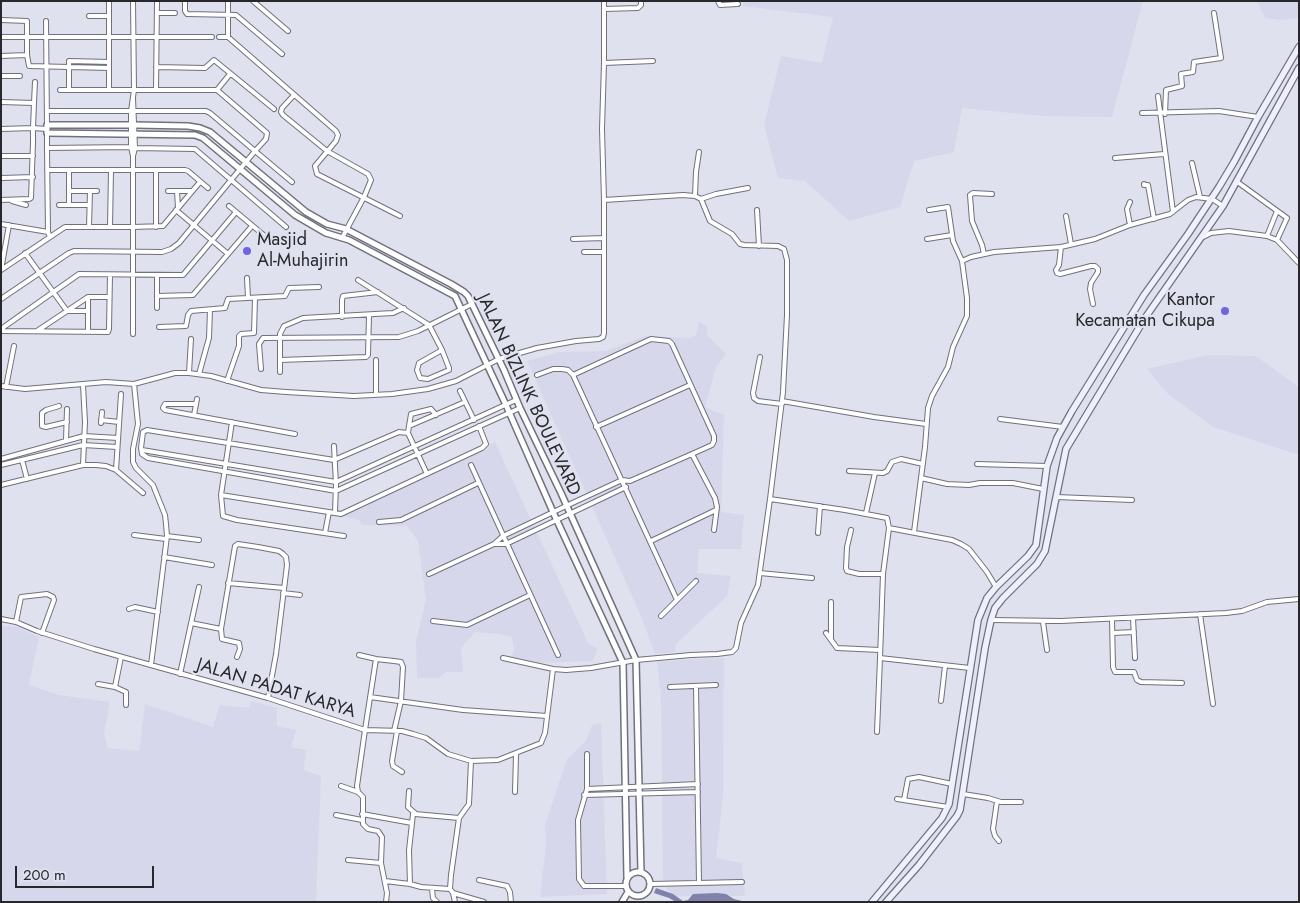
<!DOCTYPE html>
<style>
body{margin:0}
#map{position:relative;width:1300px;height:903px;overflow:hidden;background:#e0e1ee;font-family:Jost,sans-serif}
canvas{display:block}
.frame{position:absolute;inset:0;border:2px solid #27272c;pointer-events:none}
.scale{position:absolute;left:15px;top:866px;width:139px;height:22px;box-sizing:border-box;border:2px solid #27272c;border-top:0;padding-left:6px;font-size:15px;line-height:18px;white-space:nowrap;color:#27272c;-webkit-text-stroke:4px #e0e1ee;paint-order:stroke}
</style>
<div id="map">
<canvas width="1300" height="903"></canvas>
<div class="frame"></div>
<div class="scale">200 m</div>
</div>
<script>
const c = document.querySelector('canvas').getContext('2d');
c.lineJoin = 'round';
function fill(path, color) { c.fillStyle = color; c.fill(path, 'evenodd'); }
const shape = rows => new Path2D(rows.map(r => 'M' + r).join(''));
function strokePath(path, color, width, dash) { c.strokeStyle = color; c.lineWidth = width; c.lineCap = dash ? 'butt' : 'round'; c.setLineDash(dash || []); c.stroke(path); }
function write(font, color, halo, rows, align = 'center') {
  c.font = font + ' Jost,sans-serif'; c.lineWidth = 4.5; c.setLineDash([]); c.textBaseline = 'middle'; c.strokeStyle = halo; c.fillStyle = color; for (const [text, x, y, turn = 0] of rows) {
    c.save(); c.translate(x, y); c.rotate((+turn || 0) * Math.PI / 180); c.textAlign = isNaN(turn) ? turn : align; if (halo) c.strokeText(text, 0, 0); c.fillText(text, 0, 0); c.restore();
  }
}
const built = shape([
 [743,1,1143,1,1112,117,1042,116,962,108,954,152,914,161,900,207,849,221,805,181,778,178,764,125,781,56,822,63,833,17,743,6],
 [1257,1,1299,1,1299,18,1280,20,1265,18],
 [699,322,707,326,708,336,726,354,716,367,705,407,724,415,721,512,744,515,741,549,699,549,697,573,731,576,727,596,676,644,675,652,655,654,641,616,527,361,559,352,606,351,645,336,690,338,696,335],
 [1207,355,1256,356,1299,387,1299,455,1213,427,1168,394,1147,369],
 [495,442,588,643,598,649,593,661,529,663,511,658,514,650,512,637,499,634,475,632,461,648,463,672,446,672,438,678,417,678,416,641,426,600,418,541,407,526,361,525,360,520,343,516],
 [1,626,18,627,39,637,29,685,59,695,110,702,104,734,108,748,139,751,145,704,213,727,220,705,249,708,251,701,277,708,277,726,296,730,291,747,306,750,304,770,321,776,316,902,1,902],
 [724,658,723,797,716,858,742,863,745,896,672,896,663,883,661,696,657,661],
 [601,723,607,894,540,897,546,846,545,825,567,759,586,741,592,725]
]);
const water = shape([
 [656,888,673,894,683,901,688,900,693,894,717,893,726,894,734,899,746,902,676,902,669,898,654,893]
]);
const minor = shape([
 [133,1,134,90,131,111,131,147,133,156,133,334],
 [185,1,185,11,187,14,236,15,282,54],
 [253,1,288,31],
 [604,1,604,63,602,129,604,200,683,195,695,196,701,199,710,221,732,234,740,244,744,245,778,246,784,249,787,260,787,315,783,392,770,499,845,510,887,518,889,528,883,574,880,658,970,668],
 [718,1,720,5,738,4],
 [604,9,638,8,641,5,641,1],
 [157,13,175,13],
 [89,16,109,16],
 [1,20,27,21,27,55,29,66,109,68],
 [46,21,47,125],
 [1,37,212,37],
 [219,37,228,37,336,131,338,135,336,141,315,166,317,174,400,216],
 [228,37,228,1],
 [1,56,27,55],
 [604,63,653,61],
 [156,67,205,68,214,60,274,109],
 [1,76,20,76],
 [60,90,217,90,267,133,266,139,255,151,292,182],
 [69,90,69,61,109,62],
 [109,90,109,1],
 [156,90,157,1],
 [217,90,230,74],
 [294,95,282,108,281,112,283,115,327,151,368,174,371,180,364,197,342,238],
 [1158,96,1173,212],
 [1,102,34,103,33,128,47,129],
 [34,103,35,82],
 [47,111,131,111],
 [1142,113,1219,111,1258,117],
 [1165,114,1166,90,1182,86,1181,74,1193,72,1194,62,1221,58,1214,13],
 [1,129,33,128,33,143,31,198,29,199,1,200],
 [47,133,47,148],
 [135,148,195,149,286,227],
 [1,156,33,156],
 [133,156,135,148,133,98],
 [1115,158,1164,154],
 [1192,163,1200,197],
 [47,170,185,170,188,171,208,188],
 [156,170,156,227],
 [1,178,33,177],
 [1236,181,1287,218,1277,240,1299,263],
 [1144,184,1144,185,1148,185,1154,219],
 [69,191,97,191],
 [168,191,192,191],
 [177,191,178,208],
 [695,196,696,172,699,152],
 [701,199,716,194,748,188],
 [12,201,26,205],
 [1130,202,1127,209,1130,225],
 [59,205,89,205],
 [69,205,69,170],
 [229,206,272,242],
 [176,210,228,254],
 [757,210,759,246],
 [929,210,948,207,953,241,962,261,971,257,994,252,1061,247,1095,239,1130,225,1170,214,1188,200,1196,197,1212,199,1223,206],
 [1066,216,1071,244],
 [1,224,48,232],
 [89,227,90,191],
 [110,227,111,170],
 [1267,236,1277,211],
 [50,237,48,232,47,148,131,147],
 [1203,237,1211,233,1229,231,1267,236,1277,240],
 [573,239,604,238],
 [927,239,952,235],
 [1061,247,1059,265,1056,270,1057,273,1060,274,1091,266,1095,266,1098,269,1098,272,1091,283,1090,289,1093,304],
 [584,252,604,252],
 [25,253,67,311,88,311],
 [984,254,982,245,972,221,970,195,973,193,992,194],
 [1,270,65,227,133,227,163,226,200,182],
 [1,270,9,225],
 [157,275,157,308],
 [247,278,248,298],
 [358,280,429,325],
 [157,296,193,295,252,226],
 [1,299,69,253,74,251,162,252,171,249,179,243,255,151,210,113,206,111,134,111],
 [342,317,342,300,343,296,378,292],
 [429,325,442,350,449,368,449,370,428,379,420,378,417,370,419,363,442,350],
 [159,327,186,326,188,315,191,311,225,308,228,299,285,296,289,288,319,287],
 [1,329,79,274,183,275,236,212],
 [1,331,108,332,109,329,110,275],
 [37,331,88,297,109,297],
 [88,332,88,297],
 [760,357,753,393,754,398,758,401,782,404],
 [280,360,366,357,368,355,369,316],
 [376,360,376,394],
 [261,369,259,344,263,338,399,337,418,331,472,304],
 [280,372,280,334,284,326,303,318,393,313,404,308],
 [189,373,191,339],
 [199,374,209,338,210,310],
 [537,375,553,369,562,369,568,370,573,375,677,600],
 [227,381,239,346,239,336,241,334,254,333,255,298],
 [134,384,138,424,133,449,133,462,136,468,153,485,165,515,166,524,167,536,151,665],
 [1,386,25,389,106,382,134,384,175,373,189,373,211,376,261,390,286,392,354,396,392,394,428,389,456,381,499,359,537,348,576,341,599,339,603,337,604,333,604,200],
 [6,387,14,346],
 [460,391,474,420],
 [782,401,874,417,926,424],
 [196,404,165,404,163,408,165,410,295,434],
 [59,406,46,410,42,413,42,426,46,427,67,422],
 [194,415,197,399],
 [1000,419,1063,427],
 [101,420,119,422],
 [232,422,221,495,223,516,237,520,344,536],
 [101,423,102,412],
 [409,426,411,414,431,409,436,415],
 [596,427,690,385],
 [408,433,399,432,334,460,147,430,143,432,141,448,142,454,148,458,336,491,520,408],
 [408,433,409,426,465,402],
 [408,433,427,474],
 [66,440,67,409],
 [334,446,336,484,335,513],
 [142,450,336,482,516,400],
 [692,454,715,498,717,507,714,530],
 [1,459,84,436,118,438],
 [22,460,27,479],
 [977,464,1047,466],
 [1,465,83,445,117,447],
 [83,465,85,422,83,385],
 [471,465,558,655],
 [116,470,121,394],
 [849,471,883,473,887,471,892,462,901,459,923,464],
 [921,478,947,484,969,485,980,483,1013,483,1043,489],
 [1,485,83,465,96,465,106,466,116,470,143,493],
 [221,495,341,514,482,448,486,444,479,426],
 [1056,497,1132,500],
 [866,513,875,473],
 [379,522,401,520,478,483],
 [889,528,952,540,961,544,969,549,987,572,996,587],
 [851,530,847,547,846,568,847,571,859,574,883,574],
 [914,532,925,447,928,408,932,396,948,367,953,347,967,316,967,298,962,261],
 [325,533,329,512],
 [818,533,820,506],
 [134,535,166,539],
 [167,536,199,540],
 [651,541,716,510],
 [494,544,506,544,626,487],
 [164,557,212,565],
 [760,573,812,578],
 [429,574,494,544,503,536,566,506,622,480,630,481,692,454,712,445,714,441,714,436,672,344,669,341,651,339,573,375],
 [228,583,284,588],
 [283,593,300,595],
 [129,609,135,607,158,612],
 [1200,614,1213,704],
 [661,616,696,581],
 [1133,618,1135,658],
 [1,619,16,622,37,631,94,649,268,698,365,730,357,786,358,792,363,797,363,824,368,829,378,831,382,837,381,863,387,893,386,902],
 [1112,619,1113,667,1115,672,1134,672,1137,680,1141,682,1182,683],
 [991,620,1061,621,1226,613,1242,611,1267,602,1299,599],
 [433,621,467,625,530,595],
 [16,622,21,597,47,594,53,597,54,600,42,633],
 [1043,622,1047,650],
 [191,623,221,629,235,546,238,544,258,547,279,551,283,554,286,557,287,565,276,654,268,698],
 [221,629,222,639,239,643,240,649,237,657],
 [826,633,837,648,880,650],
 [1113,633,1134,632],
 [831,638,831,602],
 [359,655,376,659,394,661,401,662,403,667,401,701,394,731],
 [121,657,115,687,126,692,126,705],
 [503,658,553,669,566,670,591,668,636,660,691,655,717,654,732,652,736,648,741,623,758,585,770,499],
 [376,659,365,730,402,731,413,734,426,738,448,754,471,761,498,760,541,743,545,733,553,669],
 [180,674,199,587],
 [98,684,115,687],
 [696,686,699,883],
 [670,687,716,685],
 [370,697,463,710,547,716],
 [941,701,945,666],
 [397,731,392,761,393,766,402,772],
 [877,732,880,658],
 [587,754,587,789,578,820,579,879,584,886,626,886],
 [341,786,358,792],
 [587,789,698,784],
 [409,791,408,807,416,814],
 [515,792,516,754],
 [963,794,988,798,1001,802,1021,802],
 [584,795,698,792],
 [897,799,948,807],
 [904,800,908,779,919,777,952,784],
 [997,801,993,829,995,836,999,841],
 [362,814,412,823,409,850,410,884,421,887,450,889],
 [336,815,362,820],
 [412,823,413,814,415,814,459,818],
 [348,860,381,863],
 [479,880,507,886,510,892,511,902],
 [385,881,410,884],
 [651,884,742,882],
 [432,889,433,898,437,902],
 [453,893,484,902],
 [455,902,453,893,450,889,451,875,459,818,469,804,471,761]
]);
const tertiary = shape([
 '626 884a12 12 0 1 1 24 0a12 12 0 1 1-24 0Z',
 [627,878,623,663,553,512,506,405,455,296,349,240,326,233,319,229,295,215,203,138,195,135,47,133,47,125,135,125,188,126,200,128,210,132,306,212,327,224,346,229,451,284,464,292,468,296,504,370,520,408,561,493,636,660,641,872],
 [622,902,628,892]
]);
const secondary = shape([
 [872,902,942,818,949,804,978,620,987,598,996,587,1028,556,1036,545,1047,466,1057,438,1072,411,1144,295,1188,234,1219,187,1234,162,1258,117,1299,47],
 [886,902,919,865,957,816,960,810,985,648,991,620,995,608,1003,598,1037,564,1045,551,1066,449,1145,318,1223,206,1299,68]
]);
const markers = [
 [247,251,5,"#7065e0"],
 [1225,311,5,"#7065e0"]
];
const poiNames = [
 ["Masjid",257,241],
 ["Al-Muhajirin",257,262],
 ["Kantor",1215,301,"right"],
 ["Kecamatan Cikupa",1215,322,"right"]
];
const streetNames = [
 ["JALAN BIZLINK BOULEVARD",528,395,65],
 ["JALAN PADAT KARYA",276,689,17]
];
fill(built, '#d6d7eb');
fill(water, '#8182ac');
strokePath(minor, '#70717d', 6);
strokePath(tertiary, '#70717d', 8);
strokePath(secondary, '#70717d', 8);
strokePath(minor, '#fff', 4);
strokePath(tertiary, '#fff', 5);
strokePath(secondary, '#eff0fd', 5.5);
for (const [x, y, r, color] of markers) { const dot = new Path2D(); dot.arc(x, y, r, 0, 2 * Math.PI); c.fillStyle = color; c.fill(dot); strokePath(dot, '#e0e1ee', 2); }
write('18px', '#27272c', '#e0e1ee', poiNames, 'left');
write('18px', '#27272c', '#e0e1ee', streetNames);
</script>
